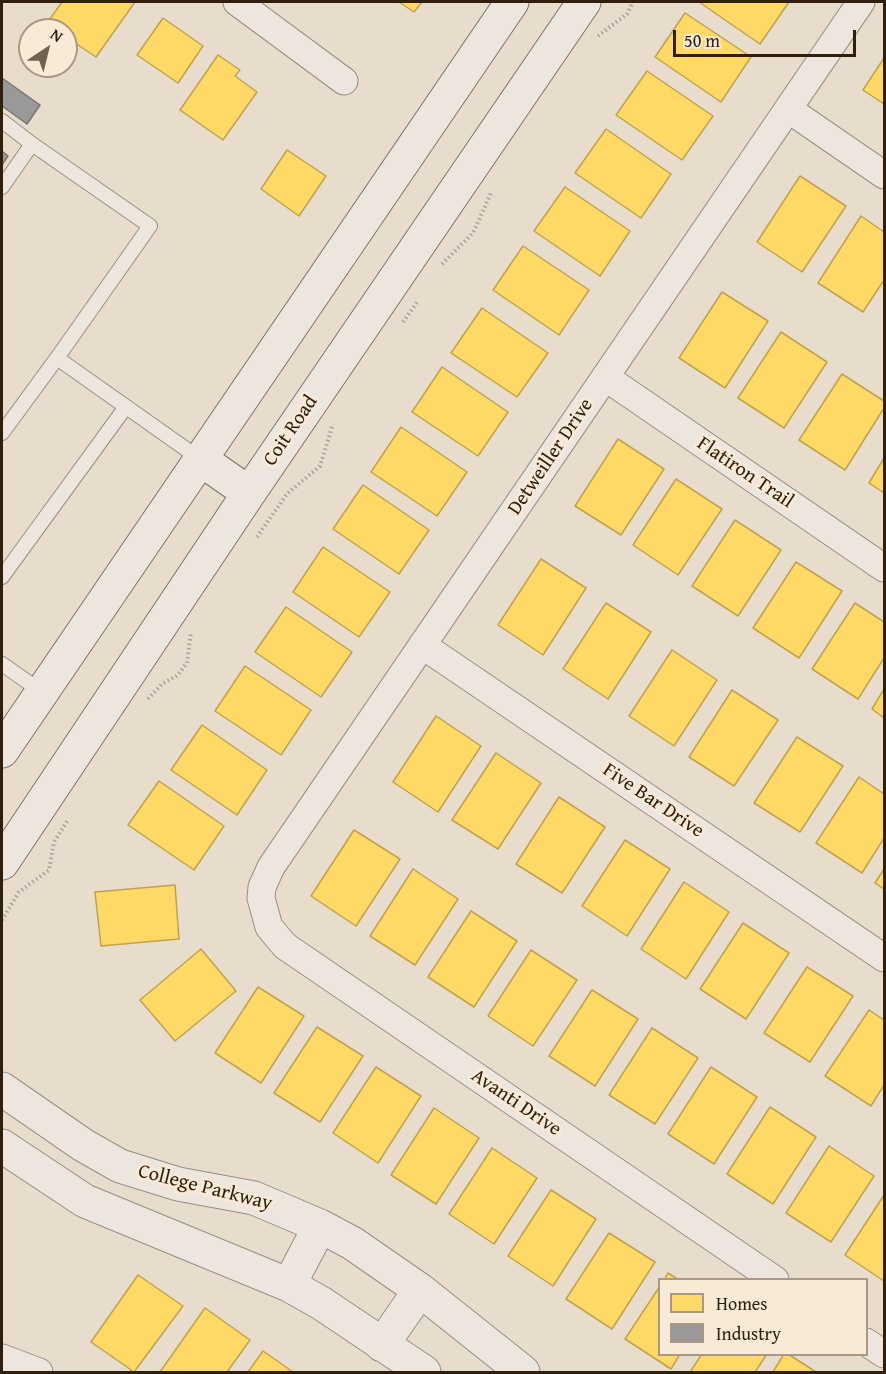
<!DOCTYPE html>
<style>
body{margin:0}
#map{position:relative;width:886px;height:1374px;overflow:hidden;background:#e8ddcd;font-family:"Gentium Book Plus",serif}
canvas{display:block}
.frame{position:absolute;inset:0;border:3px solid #311f0d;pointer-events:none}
.legend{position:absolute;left:658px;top:1278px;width:210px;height:78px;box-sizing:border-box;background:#f8ead7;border:2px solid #a89986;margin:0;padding:8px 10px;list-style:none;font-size:18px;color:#311f0d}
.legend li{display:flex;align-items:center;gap:12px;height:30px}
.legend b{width:30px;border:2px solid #a89986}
.north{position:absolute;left:18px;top:18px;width:60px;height:60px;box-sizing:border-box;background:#f8ead7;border:2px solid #a89986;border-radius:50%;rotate:35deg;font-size:16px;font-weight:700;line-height:24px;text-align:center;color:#311f0d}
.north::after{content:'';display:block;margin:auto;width:21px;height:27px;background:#716250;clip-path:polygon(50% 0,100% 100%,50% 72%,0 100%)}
.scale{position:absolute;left:673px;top:30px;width:183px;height:27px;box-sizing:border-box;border:3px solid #311f0d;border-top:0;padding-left:8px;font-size:18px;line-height:21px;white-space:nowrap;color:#311f0d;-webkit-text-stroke:4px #f8ead7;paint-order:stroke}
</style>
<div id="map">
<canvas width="886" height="1374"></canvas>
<div class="frame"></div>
<ul class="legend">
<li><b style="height:16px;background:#ffd966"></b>Homes</li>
<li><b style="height:16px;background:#999"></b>Industry</li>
</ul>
<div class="north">N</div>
<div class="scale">50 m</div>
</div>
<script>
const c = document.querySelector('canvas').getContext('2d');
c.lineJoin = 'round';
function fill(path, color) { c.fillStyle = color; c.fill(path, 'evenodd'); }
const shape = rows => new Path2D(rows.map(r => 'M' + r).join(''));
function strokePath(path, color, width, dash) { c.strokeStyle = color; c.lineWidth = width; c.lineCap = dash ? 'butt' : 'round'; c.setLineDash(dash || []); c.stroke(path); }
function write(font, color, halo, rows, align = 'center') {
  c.font = font + ' "Gentium Book Plus",serif'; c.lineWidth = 6; c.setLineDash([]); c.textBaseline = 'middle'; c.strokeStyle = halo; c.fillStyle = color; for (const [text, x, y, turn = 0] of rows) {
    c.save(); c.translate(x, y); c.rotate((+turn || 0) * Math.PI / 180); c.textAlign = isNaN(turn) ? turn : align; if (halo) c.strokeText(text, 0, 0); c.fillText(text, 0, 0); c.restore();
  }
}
const homes = shape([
 [62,2,135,2,96,57,66,37,66,30,56,30,47,23,62,2],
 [399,2,422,2,414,12,399,2],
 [699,2,789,2,760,44,699,2],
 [685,13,751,57,721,102,655,57,685,13],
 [163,18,203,46,178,83,137,55,163,18],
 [218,55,240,70,235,76,257,92,223,140,180,110,218,55],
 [884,58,884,104,863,90,884,58],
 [647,71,713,116,682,160,616,115,647,71],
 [606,129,671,174,641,218,575,173,606,129],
 [287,150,326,176,299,216,261,189,287,150],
 [800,176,846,206,802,272,757,242,800,176],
 [565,187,630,231,600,276,534,231,565,187],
 [861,216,884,232,884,280,863,312,818,283,861,216],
 [523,246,589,290,559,335,493,290,523,246],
 [722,292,768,321,725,388,679,358,722,292],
 [482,308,548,353,517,397,451,353,482,308],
 [781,332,827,362,784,428,738,398,781,332],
 [442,367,508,412,478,456,412,412,442,367],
 [842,374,884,401,884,408,845,470,799,440,842,374],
 [401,427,467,472,437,516,371,472,401,427],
 [618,439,664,469,621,535,575,506,618,439],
 [884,458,884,493,869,483,884,458],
 [676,479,722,509,678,575,633,545,676,479],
 [363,485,429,530,399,574,333,529,363,485],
 [735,520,781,550,738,616,692,586,735,520],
 [323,547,390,592,359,637,293,592,323,547],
 [541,559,586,588,543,655,498,625,541,559],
 [796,562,842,591,799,658,753,628,796,562],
 [606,603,651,632,608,699,563,669,606,603],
 [855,603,884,622,884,658,858,699,812,669,855,603],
 [286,607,352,652,321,697,255,652,286,607],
 [672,650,717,680,674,746,629,716,672,650],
 [245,666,311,710,281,755,215,711,245,666],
 [884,689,884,718,872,709,884,689],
 [732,690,778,720,734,786,689,757,732,690],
 [436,716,481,746,438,812,393,782,436,716],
 [202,725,267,770,237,815,171,770,202,725],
 [797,737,843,766,800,832,754,803,797,737],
 [496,753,541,783,498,849,452,820,496,753],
 [859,777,884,794,884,838,862,873,816,843,859,777],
 [159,781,224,826,194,870,128,825,159,781],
 [559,797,605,827,562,893,516,864,559,797],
 [354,830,400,859,356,926,311,896,354,830],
 [625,840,670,869,627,936,582,906,625,840],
 [413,869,458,899,415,965,370,936,413,869],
 [884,869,884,889,875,883,884,869],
 [684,882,729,912,686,979,641,949,684,882],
 [175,885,179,939,101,946,95,892,175,885],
 [471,911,517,941,474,1007,428,977,471,911],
 [743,923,789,953,746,1019,700,989,743,923],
 [201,949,236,991,175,1041,140,1000,201,949],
 [531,950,577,980,533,1046,488,1016,531,950],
 [807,967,853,996,810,1062,764,1033,807,967],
 [258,987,304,1016,261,1083,215,1053,258,987],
 [592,990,638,1019,595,1086,549,1056,592,990],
 [869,1010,884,1020,884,1085,871,1106,825,1076,869,1010],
 [317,1027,363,1056,320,1122,274,1093,317,1027],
 [652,1028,698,1058,655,1124,609,1095,652,1028],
 [376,1067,421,1096,378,1163,333,1133,376,1067],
 [711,1067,757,1097,714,1164,668,1134,711,1067],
 [770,1107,816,1137,773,1204,727,1174,770,1107],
 [434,1108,479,1138,436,1204,391,1175,434,1108],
 [829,1146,874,1176,831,1242,786,1213,829,1146],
 [492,1148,537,1178,494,1244,449,1214,492,1148],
 [551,1190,596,1219,553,1286,508,1256,551,1190],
 [884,1195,884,1281,845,1255,884,1195],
 [609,1233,655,1262,612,1329,566,1299,609,1233],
 [668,1273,679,1280,664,1280,668,1273],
 [138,1275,183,1306,134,1372,91,1342,138,1275],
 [660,1286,660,1354,680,1354,671,1369,625,1339,660,1286],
 [205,1308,250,1340,227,1372,160,1372,205,1308],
 [263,1351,293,1372,248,1372,263,1351],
 [702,1354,767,1354,755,1372,690,1372,702,1354],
 [784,1354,788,1354,816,1372,773,1372,784,1354]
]);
const industry = shape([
 [2,78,40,105,27,124,2,106,2,78],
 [2,151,8,156,2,165,2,151]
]);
const path = shape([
 [598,36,627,14,633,2],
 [442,264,473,233,491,193],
 [403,322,418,301],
 [257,537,287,494,320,466,333,424],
 [148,699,162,684,178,675,187,663,191,632],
 [2,920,19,892,49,870,54,842,68,820]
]);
const service = shape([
 [2,121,32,144],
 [2,187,32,144,150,226,57,358,200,459],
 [2,433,57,358],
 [2,577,125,408],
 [2,664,42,692]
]);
const minor = shape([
 [237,2,344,81],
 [788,109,884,175],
 [605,377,884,568],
 [422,645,884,958],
 [775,1280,285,946,269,927,261,898,262,887,271,867,861,2],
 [866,1342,884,1354],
 [2,1358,39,1372]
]);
const tertiary = shape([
 [2,1089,83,1145,120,1166,178,1184,254,1198,320,1226,352,1243,420,1290,523,1372],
 [2,1146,85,1201,289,1285,321,1303,424,1372],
 [289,1285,320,1226],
 [382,1345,420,1290]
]);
const secondary = shape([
 [200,459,249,493],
 [2,751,512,2],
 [2,863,249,493,584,2]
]);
const streetNames = [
 ["Coit Road",291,431,-56],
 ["Detweiller Drive",551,457,-56],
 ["Flatiron Trail",745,473,34],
 ["Five Bar Drive",653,801,34],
 ["Avanti Drive",516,1103,34],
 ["College Parkway",205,1188,14]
];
fill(homes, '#ffd966');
strokePath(homes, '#c1a14b', 1.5);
fill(industry, '#999');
strokePath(industry, '#7a746f', 1.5);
strokePath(service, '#978e83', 16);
strokePath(minor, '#978e83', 29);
strokePath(tertiary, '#978e83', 35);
strokePath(secondary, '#7d746a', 35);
strokePath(path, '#a8a29a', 4, [1.5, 3]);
strokePath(service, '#ece6df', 14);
strokePath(minor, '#ece6df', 27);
strokePath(tertiary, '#ece6df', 33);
strokePath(secondary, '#ece6df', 33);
write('20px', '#311f0d', '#f8ead7', streetNames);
</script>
